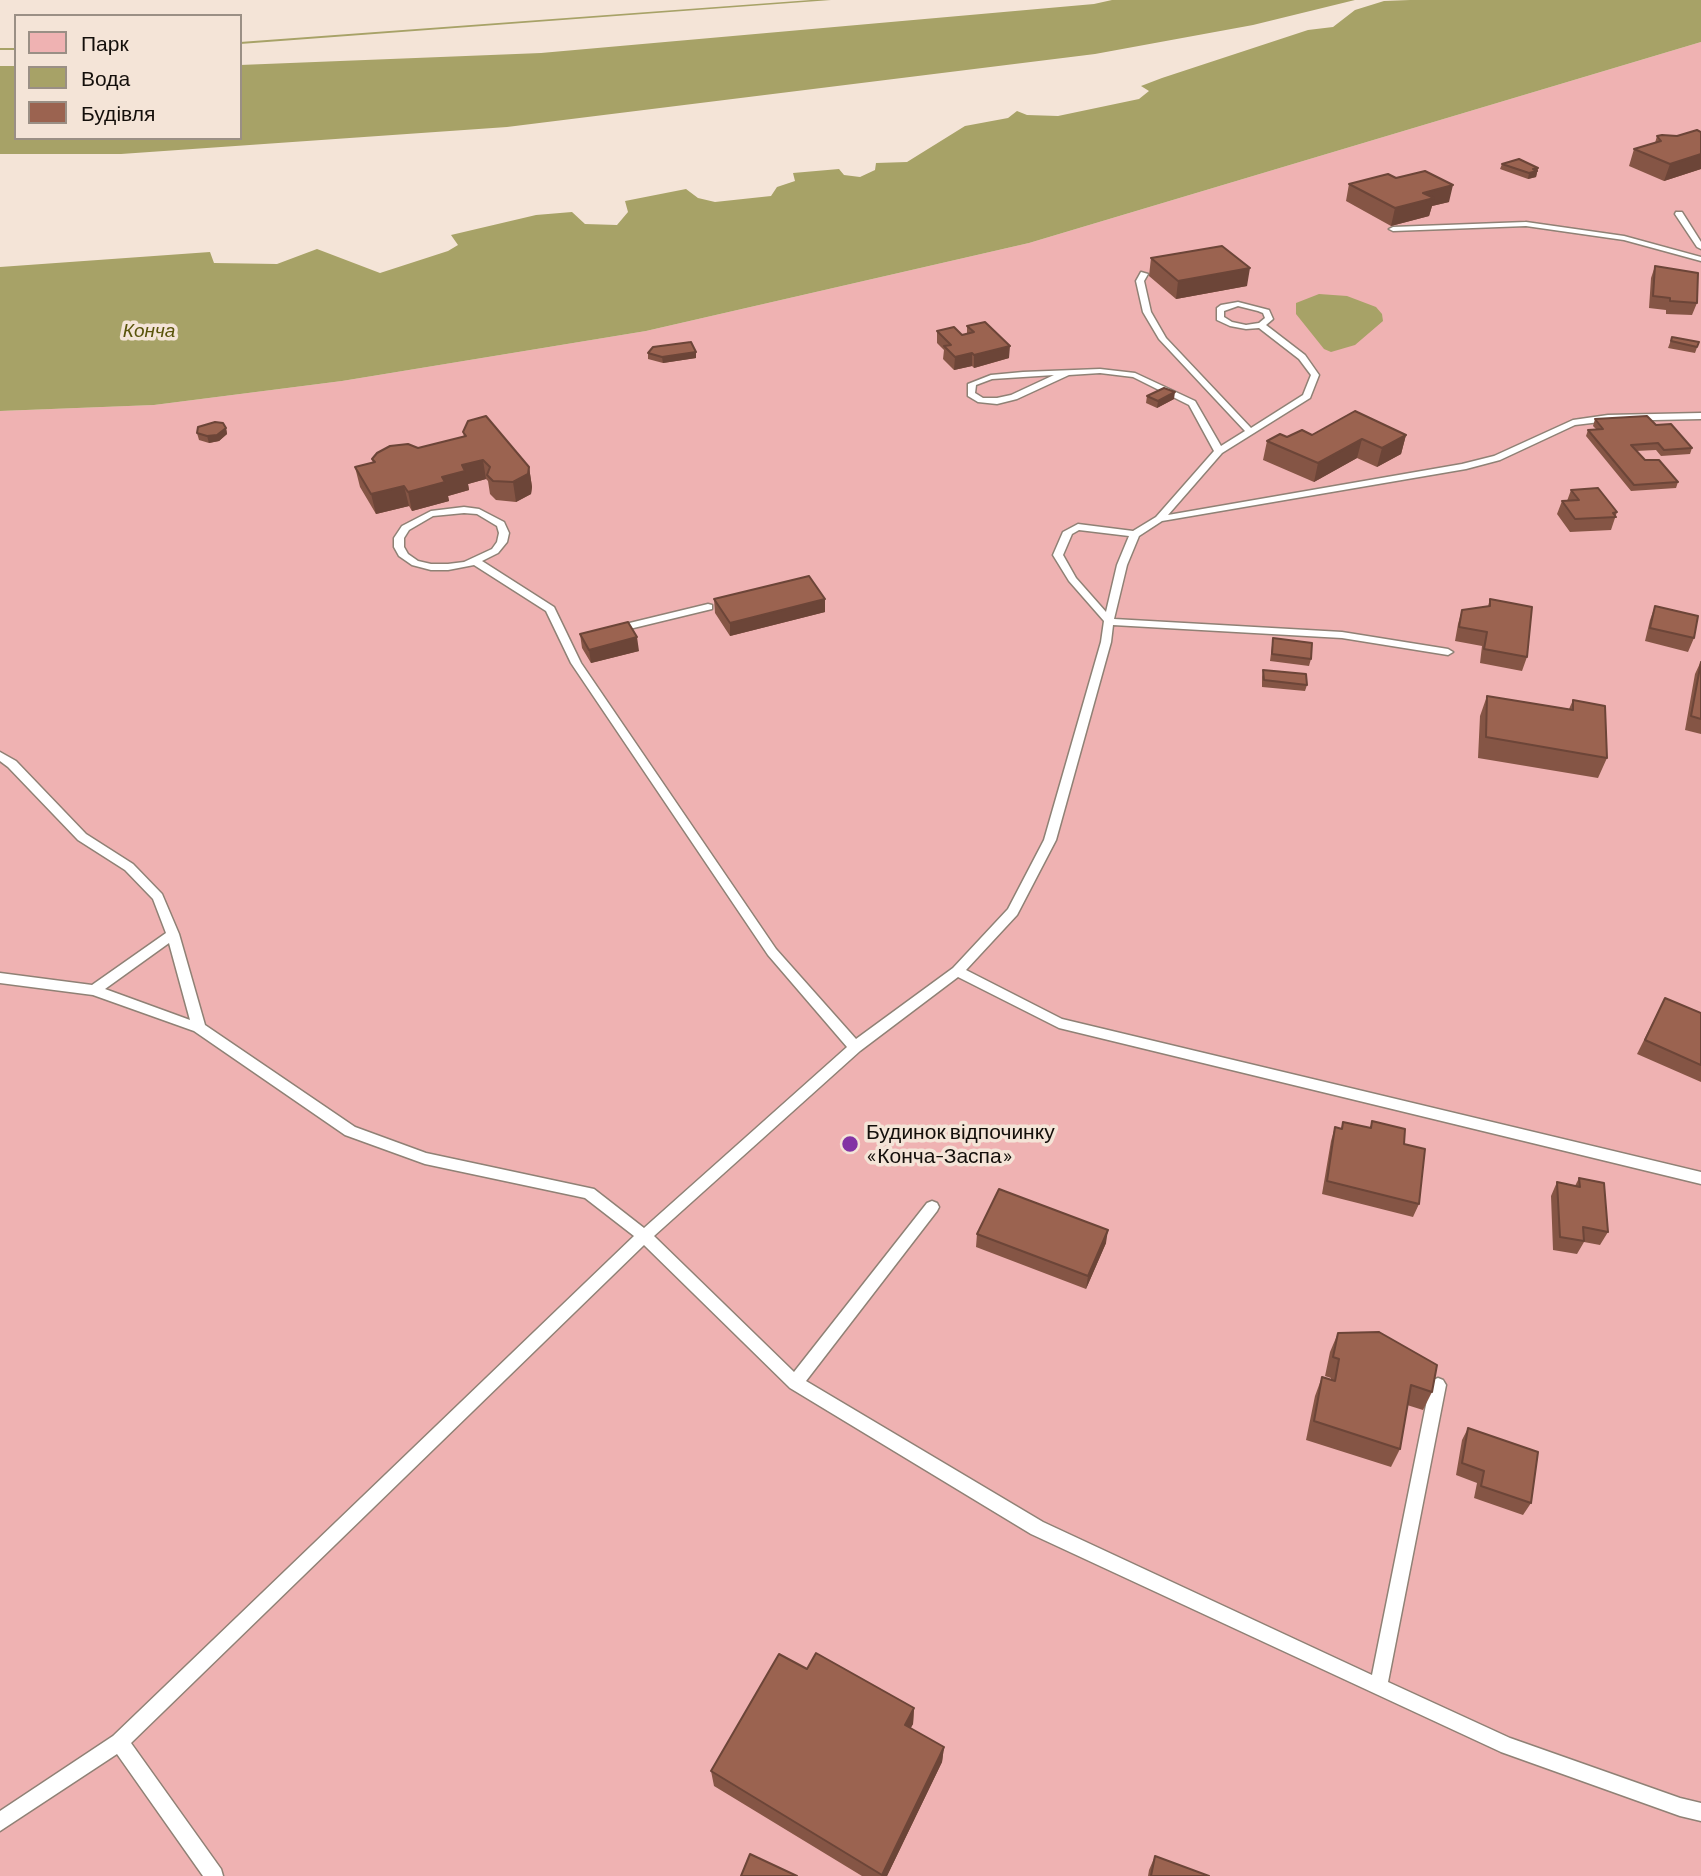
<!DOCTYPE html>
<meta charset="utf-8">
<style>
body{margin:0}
#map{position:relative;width:1701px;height:1876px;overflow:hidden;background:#f4e4d7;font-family:Barlow,sans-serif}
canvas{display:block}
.legend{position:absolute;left:14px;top:14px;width:228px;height:126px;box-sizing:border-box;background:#f4e4d7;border:2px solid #9a8f85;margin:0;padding:9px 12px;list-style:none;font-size:21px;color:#140f0b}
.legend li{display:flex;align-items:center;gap:14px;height:35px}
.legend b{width:35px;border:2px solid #9a8f85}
</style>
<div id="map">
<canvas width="1701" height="1876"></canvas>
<ul class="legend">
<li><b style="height:19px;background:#efb2b2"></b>Парк</li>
<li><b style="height:19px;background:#a7a267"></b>Вода</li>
<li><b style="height:19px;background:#9b6350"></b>Будівля</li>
</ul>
</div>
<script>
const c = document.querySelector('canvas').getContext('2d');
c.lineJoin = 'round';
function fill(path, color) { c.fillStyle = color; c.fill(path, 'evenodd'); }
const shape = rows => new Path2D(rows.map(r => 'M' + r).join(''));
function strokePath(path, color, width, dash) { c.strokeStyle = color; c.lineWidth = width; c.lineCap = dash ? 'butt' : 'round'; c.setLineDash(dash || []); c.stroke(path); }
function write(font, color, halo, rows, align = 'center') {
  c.font = font + ' Barlow,sans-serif'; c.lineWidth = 7; c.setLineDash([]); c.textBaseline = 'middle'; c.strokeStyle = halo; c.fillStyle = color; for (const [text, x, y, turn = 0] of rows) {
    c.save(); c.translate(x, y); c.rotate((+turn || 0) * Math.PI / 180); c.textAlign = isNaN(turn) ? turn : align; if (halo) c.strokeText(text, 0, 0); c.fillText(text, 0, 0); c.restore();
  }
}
const green = shape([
 [1701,42,1701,1876,0,1876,0,411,154,405,342,381,646,331,1029,243]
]);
const water = shape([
 [1112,0,1355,0,1253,25,1095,54,507,127,121,154,0,154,0,66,16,66,16,138,240,138,240,65,541,53,1094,4],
 [1410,0,1701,0,1701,42,1029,243,646,331,342,381,154,405,0,411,0,267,210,252,214,263,277,264,317,249,380,273,448,251,458,245,451,235,536,215,572,212,585,224,617,225,628,212,625,201,686,189,698,198,715,202,771,196,777,187,795,181,793,173,839,169,844,175,860,177,875,170,876,163,907,162,965,126,1008,118,1017,111,1027,115,1058,116,1139,99,1149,91,1141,86,1162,78,1308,30,1333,27,1355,10,1384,1],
 [1319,294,1347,296,1376,307,1382,314,1383,321,1355,345,1331,352,1324,349,1296,314,1296,303]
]);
const stream = shape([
 [811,0,831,0,240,44,240,42,811,0],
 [0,48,16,48,16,50,0,50,0,48]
]);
const service = shape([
 [1676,212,1682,212,1701,242,1701,249,1697,247,1675,214,1676,212],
 [1526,222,1624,236,1701,257,1701,261,1624,240,1526,226,1393,231,1389,229,1393,227,1526,222],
 [1141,272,1148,274,1144,281,1151,312,1166,338,1251,428,1303,395,1311,375,1299,359,1259,328,1246,329,1230,326,1217,320,1217,308,1221,305,1238,302,1269,310,1273,319,1266,325,1305,355,1319,375,1310,398,1222,453,1168,515,1462,464,1494,456,1573,420,1608,415,1701,413,1701,419,1608,421,1575,425,1500,460,1466,469,1162,521,1139,536,1127,565,1114,619,1342,632,1448,649,1453,652,1448,655,1342,638,1113,625,1111,642,1056,840,1017,915,966,970,1062,1019,1701,1172,1701,1184,1059,1028,958,977,860,1051,654,1236,794,1372,927,1203,932,1201,937,1203,939,1207,937,1211,806,1381,1043,1522,1372,1675,1430,1385,1433,1380,1438,1378,1443,1380,1446,1385,1388,1682,1510,1738,1680,1798,1701,1803,1701,1821,1680,1816,1501,1752,1031,1534,790,1388,644,1245,131,1743,221,1869,223,1876,203,1876,117,1754,0,1831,0,1811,113,1736,634,1236,585,1198,425,1164,345,1135,194,1031,93,995,0,983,0,973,92,985,166,933,153,899,125,870,78,840,8,767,0,761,0,752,16,761,86,834,133,864,162,894,179,934,205,1025,355,1127,426,1153,594,1189,644,1228,847,1047,768,955,571,663,546,611,474,565,448,570,431,570,412,565,399,556,394,547,394,538,402,526,431,511,464,507,479,509,504,522,509,533,507,542,498,553,482,561,554,607,581,663,776,949,856,1039,953,968,1008,909,1044,840,1101,642,1104,621,1069,581,1053,555,1063,532,1078,524,1133,531,1156,517,1214,451,1189,405,1133,377,1100,373,1069,375,1017,399,997,404,978,402,968,396,968,384,991,375,1023,372,1100,369,1135,373,1195,401,1221,446,1245,431,1159,339,1143,312,1136,281,1141,272],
 [1238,306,1258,311,1263,313,1265,318,1259,323,1246,325,1232,322,1224,317,1224,311,1238,306],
 [1054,375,1011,395,997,398,983,398,975,393,976,385,992,379,1054,375],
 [464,513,477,514,497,526,499,533,497,542,492,549,464,562,448,564,431,564,418,561,408,554,404,547,404,538,409,530,433,516,464,513],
 [1079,530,1129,536,1117,565,1106,612,1076,578,1063,555,1072,534,1079,530],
 [169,943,190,1020,105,989,169,943],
 [708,604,712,605,712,609,617,632,612,629,613,627,708,604]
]);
const wall = shape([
 [1701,132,1701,169,1664,181,1629,166,1634,149,1655,143,1657,136,1677,136],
 [1502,164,1538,168,1536,177,1528,179,1500,169],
 [1349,184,1449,202,1432,206,1429,216,1391,226,1346,201],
 [1151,258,1247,286,1176,299,1149,276],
 [1655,266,1697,303,1692,315,1666,314,1666,310,1649,308,1651,278],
 [967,326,1009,358,974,368,972,366,954,370,943,359,944,350,937,343,937,331,962,335,967,334],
 [1672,337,1699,342,1695,353,1668,348],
 [648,353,696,358,663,363,648,359],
 [1147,396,1174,399,1157,408,1146,403],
 [1595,419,1656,425,1692,448,1690,454,1661,456,1656,450,1636,451,1645,460,1678,482,1676,488,1631,491,1586,436,1588,430,1596,429,1593,426],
 [226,428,227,434,219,441,209,443,199,440,197,433],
 [463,432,529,467,532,487,531,494,516,502,496,500,490,494,488,481,486,479,468,484,469,490,448,496,449,501,412,511,409,506,376,514,360,487,355,467,373,463,372,459,464,437],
 [1312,435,1406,435,1401,454,1377,467,1357,458,1314,482,1263,460,1267,441],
 [1571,490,1617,512,1611,530,1570,532,1557,514,1562,501,1567,501],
 [714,599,825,599,825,612,730,636,715,613],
 [1490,599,1527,657,1522,671,1480,663,1482,646,1455,641,1458,624,1462,610,1488,606],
 [1655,606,1694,638,1688,652,1645,641,1650,620],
 [580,634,639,651,591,663,582,648],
 [1273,638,1311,659,1309,666,1270,661],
 [1701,661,1701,734,1685,730,1695,674],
 [1263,670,1307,685,1305,691,1262,687,1262,677],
 [1487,696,1569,709,1573,700,1607,758,1598,778,1478,758,1480,716],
 [1665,998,1701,1013,1701,1082,1637,1054],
 [1372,1121,1404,1144,1419,1204,1413,1217,1322,1194,1331,1141,1335,1127,1341,1129,1343,1122,1370,1128],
 [1579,1178,1608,1232,1600,1245,1584,1242,1577,1254,1553,1250,1551,1196,1557,1182,1575,1186],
 [977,1234,1106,1243,1086,1289,976,1247],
 [1338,1333,1432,1392,1423,1410,1407,1405,1400,1449,1391,1467,1306,1440,1315,1396,1322,1377,1331,1380,1331,1378,1325,1376,1330,1352],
 [1468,1428,1531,1503,1523,1515,1474,1498,1477,1483,1456,1475,1462,1440],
 [807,1669,914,1708,913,1724,910,1728,944,1747,942,1762,887,1876,862,1876,714,1786,711,1771],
 [1155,1856,1209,1876,1148,1876,1149,1870]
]);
const shadedWall = shape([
 [1701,154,1701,169,1664,181,1670,164],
 [1538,168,1536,177,1528,179,1529,173,1533,169],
 [1453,185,1449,202,1432,206,1429,216,1391,226,1395,208,1423,193],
 [1250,268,1247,286,1176,299,1178,281],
 [1010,346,1009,358,974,368,974,355],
 [696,352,696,358,663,363,662,357],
 [972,353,972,366,954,370,955,357],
 [1175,392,1174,399,1157,408,1158,401],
 [226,428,227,434,219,441,209,443,207,436],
 [1406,435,1401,454,1377,467,1382,448],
 [1362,439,1357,458,1314,482,1318,463],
 [483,460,486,479,468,484,469,490,448,496,449,501,412,511,408,492,442,477,462,465],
 [529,467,532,487,531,494,516,502,513,482],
 [404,486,409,506,376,514,371,494],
 [825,599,825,612,730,636,730,623],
 [637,637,639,651,591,663,589,650],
 [1108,1230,1106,1243,1086,1289,1088,1276],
 [914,1708,913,1724,904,1741,905,1725],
 [944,1747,942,1762,887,1876,882,1876]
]);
const building = shape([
 [1697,130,1701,132,1701,154,1670,164,1634,149,1661,141,1657,136,1662,135,1677,136,1697,130],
 [1519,159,1538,168,1533,169,1537,171,1529,173,1502,164,1519,159],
 [1425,171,1453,185,1423,193,1434,198,1395,208,1349,184,1388,174,1396,178,1425,171],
 [1222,246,1250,268,1178,281,1151,258,1222,246],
 [1655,266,1698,273,1697,303,1670,301,1670,298,1653,296,1655,266],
 [985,322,1010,346,974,355,972,353,955,357,944,346,951,345,937,331,954,327,962,335,974,332,967,326,985,322],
 [1672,337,1699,342,1697,347,1671,341,1672,337],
 [691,342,696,352,662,357,648,353,653,347,691,342],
 [1164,388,1175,392,1158,401,1147,396,1164,388],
 [1355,411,1406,435,1382,448,1362,439,1318,463,1267,441,1280,434,1287,437,1302,430,1312,435,1355,411],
 [486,416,529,467,528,474,513,482,493,481,487,475,490,467,483,460,462,465,465,471,442,477,445,482,408,492,404,486,371,494,355,467,375,462,372,459,377,453,390,446,408,444,418,448,466,436,463,432,468,421,486,416],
 [1647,416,1656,425,1671,424,1692,448,1664,450,1658,443,1631,445,1645,460,1659,460,1678,482,1634,485,1588,430,1603,429,1595,419,1647,416],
 [215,422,223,423,226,428,217,435,207,436,197,433,198,427,215,422],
 [1598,488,1617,512,1613,513,1616,517,1575,519,1562,501,1579,500,1571,490,1598,488],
 [809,576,825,599,730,623,714,599,809,576],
 [1490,599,1532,607,1527,657,1484,649,1487,632,1459,627,1462,610,1490,606,1490,599],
 [1655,606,1698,616,1694,638,1650,628,1655,606],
 [628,622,637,637,589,650,580,634,628,622],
 [1273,638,1312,643,1311,659,1272,654,1273,638],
 [1701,662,1701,719,1691,716,1701,662],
 [1263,670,1306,674,1307,685,1264,680,1263,670],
 [1487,696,1573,710,1573,700,1605,706,1607,758,1486,737,1487,696],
 [1665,998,1701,1013,1701,1065,1645,1040,1665,998],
 [1372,1121,1405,1129,1404,1144,1425,1149,1419,1204,1327,1181,1335,1127,1342,1129,1343,1122,1371,1128,1372,1121],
 [1579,1178,1604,1183,1608,1232,1583,1227,1584,1241,1560,1237,1557,1182,1580,1187,1579,1178],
 [999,1189,1108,1230,1088,1276,977,1234,999,1189],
 [1379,1332,1437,1365,1432,1392,1411,1385,1400,1449,1314,1421,1322,1377,1335,1381,1339,1359,1333,1357,1338,1333,1379,1332],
 [1468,1428,1538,1452,1531,1503,1481,1486,1484,1471,1462,1463,1468,1428],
 [816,1653,914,1708,905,1725,944,1747,882,1875,711,1771,779,1654,807,1669,816,1653],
 [750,1854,797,1876,741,1876,750,1854],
 [1155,1856,1209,1876,1151,1876,1155,1856]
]);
const markers = [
 [850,1144,9,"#8233a4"]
];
const farWaternames = [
 ["Конча",149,331]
];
const poiNames = [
 ["Будинок відпочинку",866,1132],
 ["«Конча-Заспа»",866,1156]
];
fill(green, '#efb2b2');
fill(water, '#a7a267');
fill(stream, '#a7a267');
strokePath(service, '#8f8175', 3);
fill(service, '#fff');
fill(wall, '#855545');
fill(shadedWall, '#6c4538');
fill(building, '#9b6350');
strokePath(building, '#6c4538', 2);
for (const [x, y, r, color] of markers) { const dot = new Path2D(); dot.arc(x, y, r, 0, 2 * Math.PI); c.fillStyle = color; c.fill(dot); strokePath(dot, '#f4e4d7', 2.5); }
write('italic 19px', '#5a540b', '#f4e4d7', farWaternames);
write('21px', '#140f0b', '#f4e4d7', poiNames, 'left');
</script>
